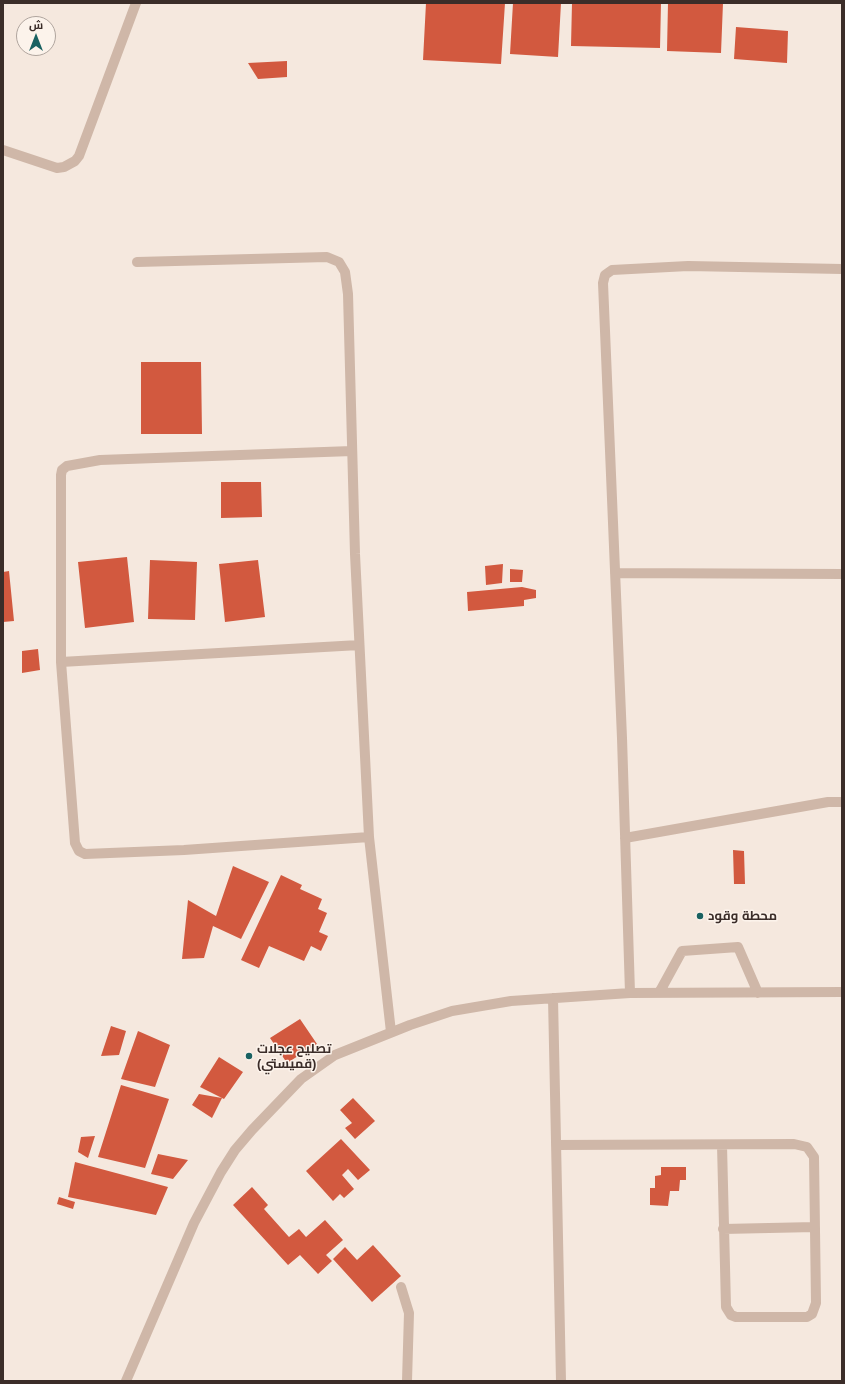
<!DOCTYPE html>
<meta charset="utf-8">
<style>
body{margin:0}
#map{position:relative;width:845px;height:1384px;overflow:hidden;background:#f5e8de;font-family:Helvetica,Cairo,sans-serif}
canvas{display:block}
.frame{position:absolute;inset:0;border:4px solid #3b2d29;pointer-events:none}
.north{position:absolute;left:16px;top:16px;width:40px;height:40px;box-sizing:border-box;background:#fcf3eb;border:1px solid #afa49d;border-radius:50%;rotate:0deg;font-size:11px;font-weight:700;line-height:16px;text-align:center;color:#3b2d29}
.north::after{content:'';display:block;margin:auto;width:14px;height:18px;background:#196161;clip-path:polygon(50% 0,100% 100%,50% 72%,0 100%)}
</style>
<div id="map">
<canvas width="845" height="1384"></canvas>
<div class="frame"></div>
<div class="north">ش</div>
</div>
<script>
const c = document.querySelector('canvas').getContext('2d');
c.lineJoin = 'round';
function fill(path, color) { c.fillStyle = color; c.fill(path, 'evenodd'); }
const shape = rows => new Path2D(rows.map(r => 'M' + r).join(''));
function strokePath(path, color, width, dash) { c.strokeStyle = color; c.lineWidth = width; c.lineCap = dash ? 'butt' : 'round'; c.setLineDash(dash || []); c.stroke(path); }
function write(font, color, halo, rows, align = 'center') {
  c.font = font + ' Helvetica,Cairo,sans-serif'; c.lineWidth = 3; c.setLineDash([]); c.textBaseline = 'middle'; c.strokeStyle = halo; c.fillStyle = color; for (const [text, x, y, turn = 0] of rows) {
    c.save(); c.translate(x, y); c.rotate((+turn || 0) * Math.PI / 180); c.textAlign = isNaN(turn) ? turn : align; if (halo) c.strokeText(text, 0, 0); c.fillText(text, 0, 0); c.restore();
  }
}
const building = shape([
 [426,3,505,3,501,64,423,60],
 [513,3,561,3,558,57,510,54],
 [572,3,661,3,660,48,571,46],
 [668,3,723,3,721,53,667,51],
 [736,27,788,31,787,63,734,59],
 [287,61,287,77,258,79,248,63],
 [141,362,201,362,202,434,141,434],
 [221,482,261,482,262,517,221,518],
 [127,557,134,622,85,628,78,562],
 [150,560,197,562,195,620,148,619],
 [258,560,265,617,225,622,219,564],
 [503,564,502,583,486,585,485,566],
 [510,569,523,570,522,582,510,582],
 [9,571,14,621,3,622,3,572],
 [522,587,536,590,536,598,524,600,524,606,468,611,467,592],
 [38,649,40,670,22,673,22,651],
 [733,850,744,851,745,884,734,884],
 [233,866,269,882,241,939,213,926,204,958,182,959,188,900,216,916],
 [281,875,302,885,300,889,322,899,318,909,327,913,319,932,328,936,321,951,311,946,304,961,269,946,259,968,241,960],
 [300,1019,317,1044,287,1063,270,1038],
 [111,1026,126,1031,119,1055,101,1056],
 [138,1031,170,1045,155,1087,121,1079],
 [219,1057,243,1072,224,1099,222,1098,212,1118,192,1105,199,1094,222,1098,200,1087],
 [121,1085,169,1099,145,1168,98,1157],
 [353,1098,375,1121,355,1139,345,1128,352,1123,340,1110],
 [95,1136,88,1158,78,1152,81,1137],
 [341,1139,370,1170,358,1180,348,1169,342,1175,354,1189,344,1198,340,1194,333,1201,306,1171],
 [158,1154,188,1160,173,1179,151,1174],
 [75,1162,168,1187,156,1215,68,1197],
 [661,1167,686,1167,686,1180,680,1180,679,1191,670,1191,668,1206,650,1205,650,1188,655,1188,655,1176,661,1175],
 [252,1187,268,1205,264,1209,289,1237,299,1229,306,1237,325,1220,343,1240,326,1255,332,1261,318,1274,300,1255,288,1265,233,1205],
 [59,1197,75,1202,73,1209,57,1204],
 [373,1245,401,1276,372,1302,333,1259,345,1247,357,1260]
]);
const minor = shape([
 [3,150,57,168,64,167,75,161,79,156,136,3],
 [137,262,327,257,339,262,345,272,348,294,355,554,369,837,391,1032],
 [352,451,100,460,67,466,62,470,61,475,61,662,75,843,79,851,85,854,184,850,369,837],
 [615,573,842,574],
 [61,662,359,645],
 [625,838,828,802,842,802],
 [630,993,622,738,603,283,605,275,612,270,688,266,842,269],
 [659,993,682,951,738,947,758,993],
 [553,998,561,1381],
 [556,1145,794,1144,807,1147,814,1157,816,1303,812,1314,807,1317,736,1317,731,1315,726,1307,722,1145],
 [723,1229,815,1227],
 [401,1287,409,1313,407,1381],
 [126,1381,194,1223,221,1172,235,1150,252,1130,301,1079,335,1055,410,1025,452,1011,511,1001,630,993,842,992]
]);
const markers = [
 [700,916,4,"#196161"],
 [249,1056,4,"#196161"]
];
const poiNames = [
 ["محطة وقود",708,916],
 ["تصليح عجلات",257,1049],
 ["(قميستي)",257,1064]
];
fill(building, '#d2593f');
strokePath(minor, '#cfb7a8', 10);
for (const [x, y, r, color] of markers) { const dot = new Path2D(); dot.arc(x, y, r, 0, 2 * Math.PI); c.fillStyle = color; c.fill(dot); strokePath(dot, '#fcf3eb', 1.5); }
write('bold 13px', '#3b2d29', '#fcf3eb', poiNames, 'left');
</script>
